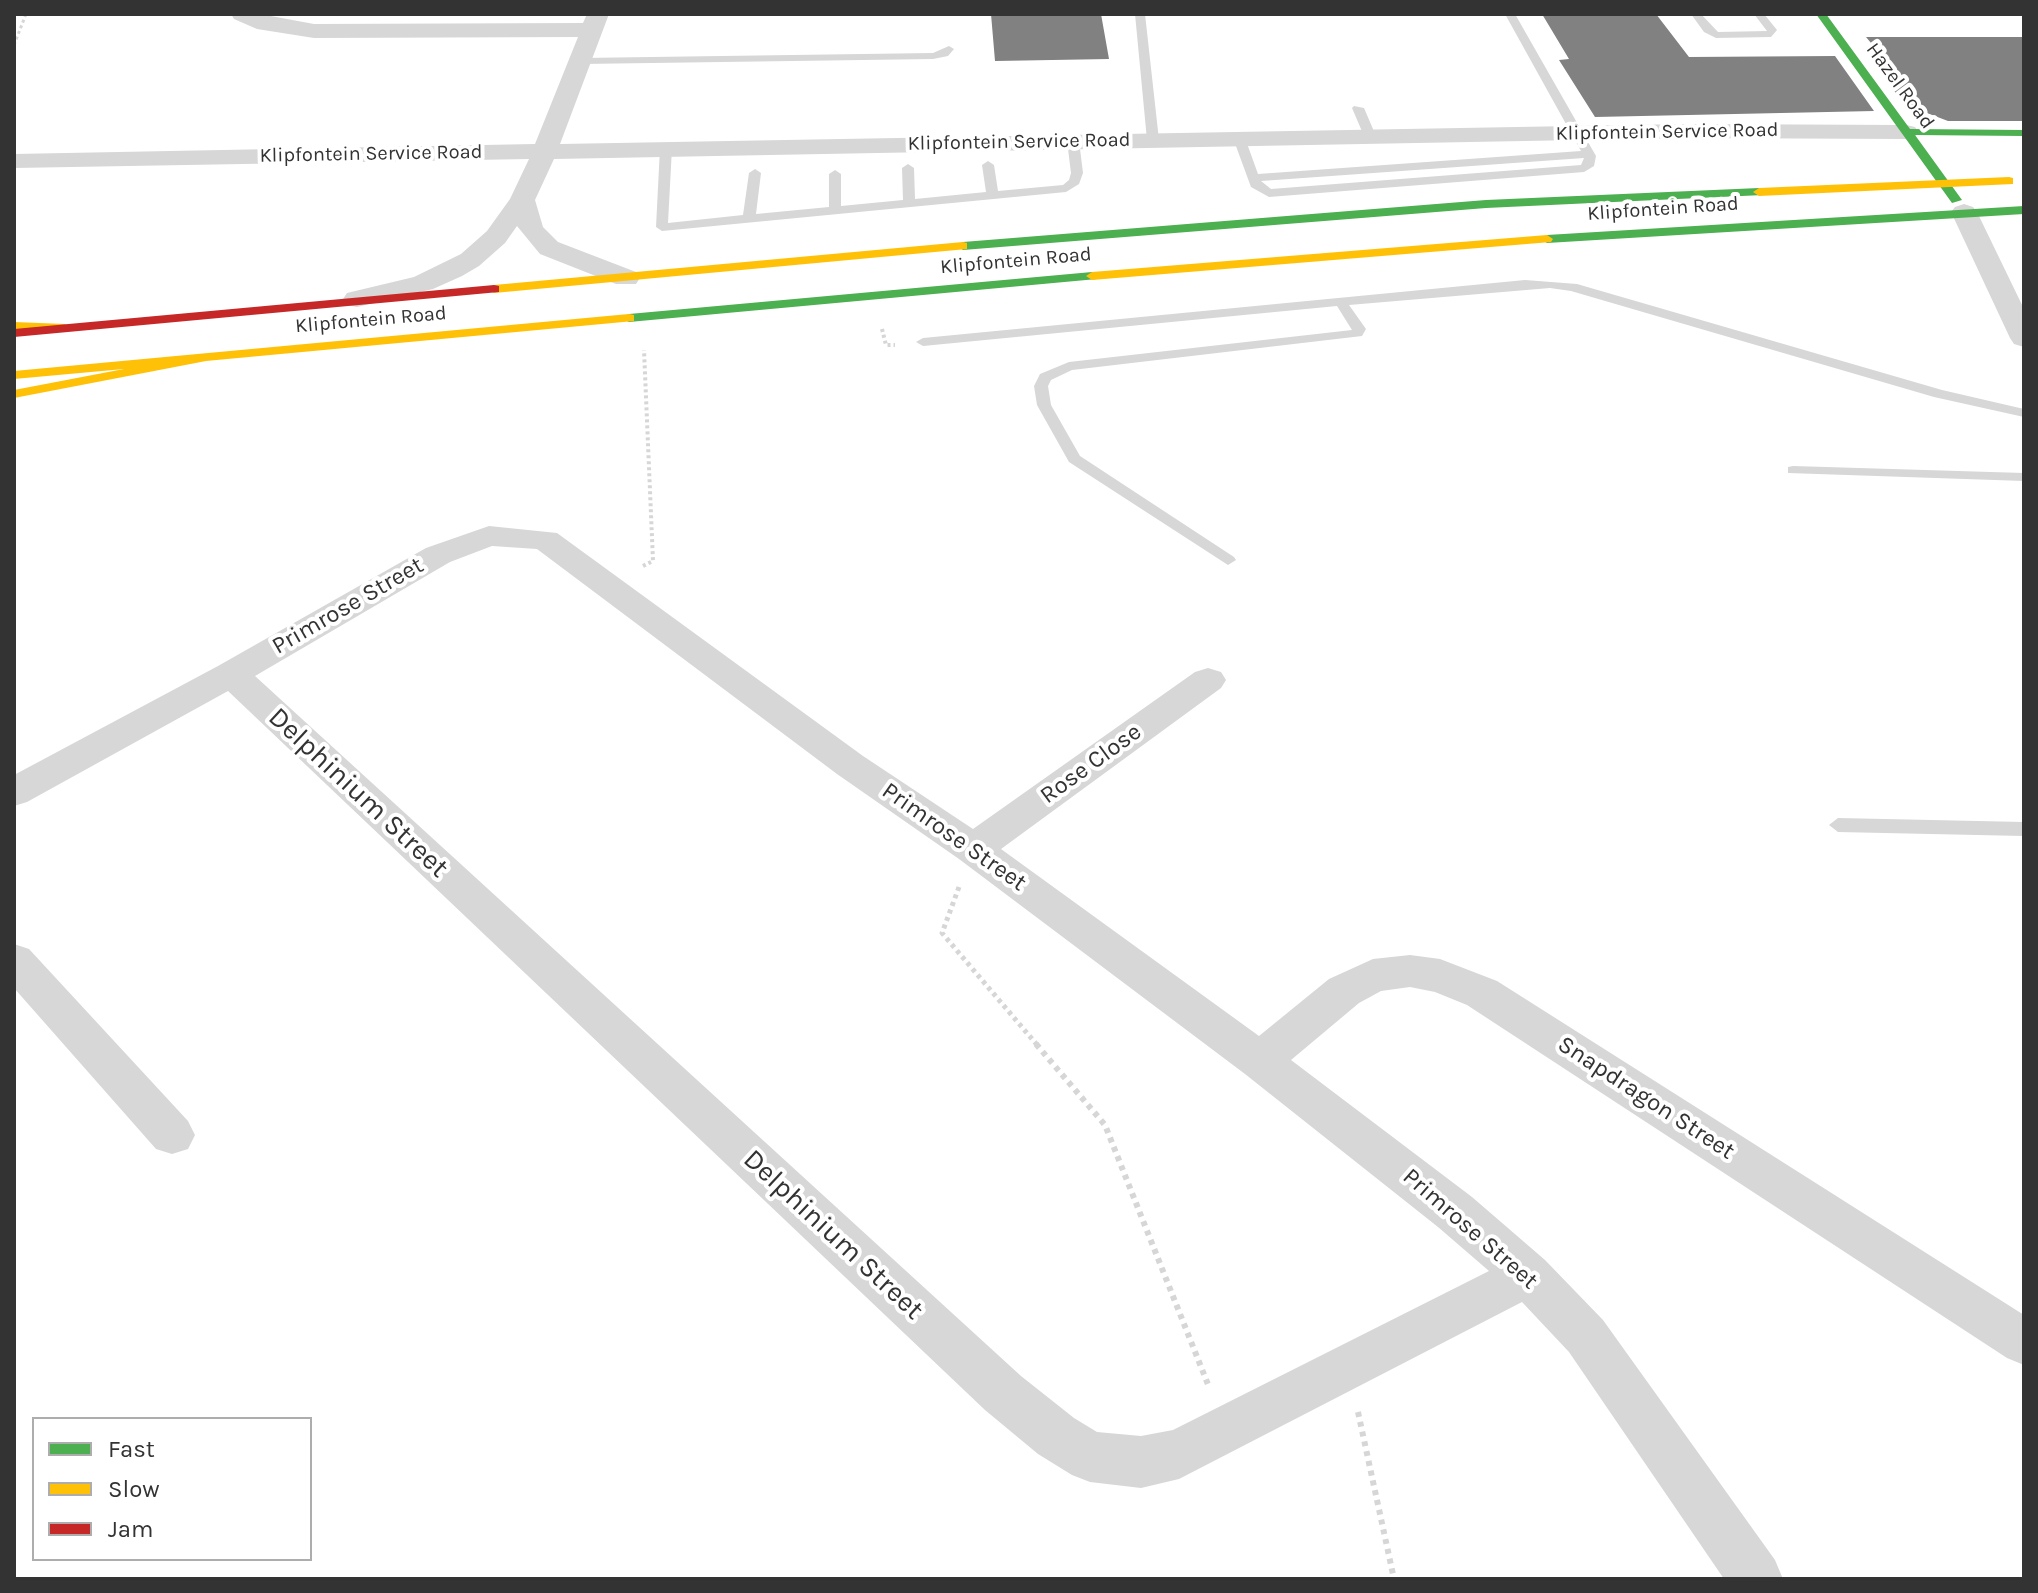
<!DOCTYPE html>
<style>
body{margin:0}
#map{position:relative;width:2038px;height:1593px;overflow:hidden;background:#fff;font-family:Karla,sans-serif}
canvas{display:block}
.frame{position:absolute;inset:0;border:16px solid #333;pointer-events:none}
.legend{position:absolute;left:32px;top:1417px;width:280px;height:144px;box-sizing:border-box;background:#fff;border:2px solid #adadad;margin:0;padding:10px 14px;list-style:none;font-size:24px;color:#333}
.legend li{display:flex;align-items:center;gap:16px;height:40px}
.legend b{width:40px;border:2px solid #adadad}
</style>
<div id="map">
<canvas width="2038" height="1593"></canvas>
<div class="frame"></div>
<ul class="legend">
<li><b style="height:10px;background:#4caf50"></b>Fast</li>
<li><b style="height:10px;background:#ffc107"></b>Slow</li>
<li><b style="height:10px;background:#c62828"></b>Jam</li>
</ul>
</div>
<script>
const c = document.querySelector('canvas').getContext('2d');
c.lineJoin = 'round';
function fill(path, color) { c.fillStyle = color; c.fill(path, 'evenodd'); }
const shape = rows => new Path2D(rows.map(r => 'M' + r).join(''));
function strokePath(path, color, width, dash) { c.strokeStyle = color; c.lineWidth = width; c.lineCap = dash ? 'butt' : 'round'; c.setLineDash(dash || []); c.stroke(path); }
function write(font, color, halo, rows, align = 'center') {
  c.font = font + ' Karla,sans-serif'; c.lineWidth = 8; c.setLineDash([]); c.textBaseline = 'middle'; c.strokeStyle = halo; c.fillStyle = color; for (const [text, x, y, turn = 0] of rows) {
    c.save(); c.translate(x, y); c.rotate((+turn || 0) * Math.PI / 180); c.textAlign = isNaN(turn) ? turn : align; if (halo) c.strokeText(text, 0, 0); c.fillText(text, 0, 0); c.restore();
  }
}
const building = shape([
 [991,14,1101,14,1109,59,995,61],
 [1542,14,1656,14,1689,57,1835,56,1874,111,1595,117,1559,60,1569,59],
 [1866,37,2024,37,2024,121,1948,121,1919,110,1909,111,1868,55,1881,55]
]);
const pathFar3 = shape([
 [14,45,26,14]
]);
const pathFar2 = shape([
 [882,329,886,345,895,345],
 [643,566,653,561,644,350]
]);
const pathFar1 = shape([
 [959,887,942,933,1038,1046]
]);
const path = shape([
 [1036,1044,1105,1125,1209,1387],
 [1358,1412,1394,1579]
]);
const lane = shape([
 [1135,14,1145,14,1159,140,1153,143,1147,140,1135,14],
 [1505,14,1515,14,1596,156,1594,166,1584,172,1269,197,1251,187,1233,138,1235,136,1245,138,1258,174,1581,151,1505,14],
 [1584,158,1581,165,1271,189,1261,181,1584,158],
 [1691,14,1701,14,1718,32,1767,31,1754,14,1764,14,1777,30,1771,37,1716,38,1704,32,1691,14],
 [949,46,954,49,948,56,933,59,581,64,576,61,581,58,933,53,949,46],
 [1354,106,1364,108,1376,136,1374,138,1364,136,1352,108,1354,106],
 [1073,138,1079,141,1083,173,1079,184,1066,192,662,231,656,227,660,148,666,145,672,148,668,223,743,215,749,173,755,169,761,173,756,214,829,207,829,174,835,170,841,174,841,206,903,200,902,168,908,164,914,168,915,199,986,192,982,165,988,161,994,165,998,191,1063,185,1069,180,1071,173,1067,141,1073,138],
 [1525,280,1577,284,1942,390,2024,409,2024,417,1934,397,1571,291,1550,288,1349,305,1366,329,1362,336,1072,370,1051,380,1048,386,1051,405,1080,456,1234,557,1236,560,1228,565,1069,462,1037,405,1034,386,1040,374,1069,362,1352,330,1337,306,923,346,916,342,923,338,1525,280],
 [1793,466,2024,473,2024,481,1788,473,1788,467,1793,466],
 [1838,818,2024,822,2024,836,1838,832,1829,825,1838,818]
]);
const street = shape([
 [231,14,260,14,314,24,583,23,587,14,609,14,560,144,1686,124,1906,125,1915,127,1918,132,1915,137,1906,139,1686,138,554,159,535,200,543,227,558,242,636,272,640,278,636,284,616,284,540,254,517,226,505,243,479,266,462,276,433,289,357,307,347,305,343,299,347,293,414,277,461,254,487,231,510,199,529,159,14,168,14,154,535,144,578,37,314,38,257,29,234,19,231,14],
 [1964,204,1973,207,1977,212,2024,309,2024,347,2014,344,2010,338,1951,212,1955,207,1964,204],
 [489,526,557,533,863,756,973,829,1195,672,1208,668,1221,672,1226,680,1221,688,1001,849,1259,1036,1329,979,1373,959,1410,955,1440,959,1497,981,2024,1315,2024,1365,2007,1358,1467,1005,1435,992,1410,987,1381,991,1359,1003,1291,1060,1472,1197,1545,1260,1603,1320,1775,1560,1783,1579,1724,1579,1569,1352,1522,1302,1179,1479,1141,1488,1090,1482,1072,1475,1038,1454,985,1410,228,691,27,802,14,806,14,775,218,666,426,548,489,526],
 [492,546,537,549,837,774,959,859,1245,1074,1438,1227,1489,1271,1173,1430,1141,1436,1097,1432,1074,1418,1021,1376,255,676,450,562,492,546],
 [14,944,29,949,188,1121,195,1135,188,1149,172,1154,156,1149,14,988,14,944]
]);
const fast = shape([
 [1816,14,1826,14,1910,129,2024,130,2024,136,1915,135,1962,200,1952,203,1816,14],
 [1759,188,1765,192,1763,195,1486,208,963,250,957,246,963,242,1486,200,1759,188],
 [2024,206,2024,214,1547,243,1541,239,1547,235,2024,206],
 [1092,272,1097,273,1097,279,629,322,622,318,629,314,1092,272]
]);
const slow = shape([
 [2009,177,2013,178,2013,184,1759,196,1753,192,1759,188,2009,177],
 [1547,235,1553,239,1551,242,1092,280,1086,276,1092,272,1547,235],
 [963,242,967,243,967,249,494,293,488,289,494,285,963,242],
 [629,314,634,315,634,321,206,361,14,398,14,390,124,369,14,379,14,371,629,314],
 [14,322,65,324,72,328,65,332,14,330,14,322]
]);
const jam = shape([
 [494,285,499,286,499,292,14,337,14,329,494,285]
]);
const farStreetnames = [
 ["Hazel Road",1900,86,54],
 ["Klipfontein Service Road",1667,132,-1],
 ["Klipfontein Service Road",1019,142,-1],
 ["Klipfontein Service Road",371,154,-1],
 ["Klipfontein Road",1663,209,-4],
 ["Klipfontein Road",1016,261,-5],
 ["Klipfontein Road",371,320,-5]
];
const streetNames = [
 ["Primrose Street",348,606,-30],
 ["Rose Close",1091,764,-36],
 ["Primrose Street",954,837,35],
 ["Snapdragon Street",1646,1098,33],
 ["Primrose Street",1470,1229,41]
];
const nearStreetnames = [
 ["Delphinium Street",358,793,43],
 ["Delphinium Street",833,1235,43]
];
fill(building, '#818181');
strokePath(pathFar3, '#d6d6d6', 3, [3, 3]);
strokePath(pathFar2, '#d6d6d6', 4, [3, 3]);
strokePath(pathFar1, '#d6d6d6', 5, [4, 4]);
strokePath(path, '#d6d6d6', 6, [5, 5]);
fill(lane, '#d7d7d7');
fill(street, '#d7d7d7');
fill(fast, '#4caf50');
fill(slow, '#ffc107');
fill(jam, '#c62828');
write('20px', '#333', '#fff', farStreetnames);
write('24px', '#333', '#fff', streetNames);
write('28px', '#333', '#fff', nearStreetnames);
</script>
